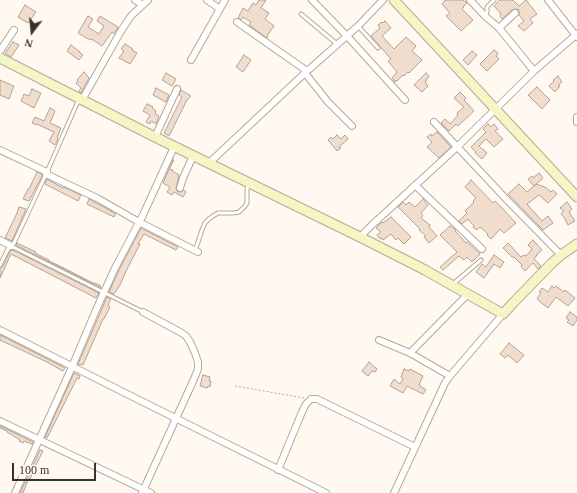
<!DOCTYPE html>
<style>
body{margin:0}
#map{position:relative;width:577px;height:493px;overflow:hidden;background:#fff9f1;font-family:Georgia,serif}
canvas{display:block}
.north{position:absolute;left:12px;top:12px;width:40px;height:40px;-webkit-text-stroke:3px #fff9f1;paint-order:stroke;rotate:196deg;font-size:11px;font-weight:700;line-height:16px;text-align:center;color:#38322b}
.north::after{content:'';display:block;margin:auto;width:14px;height:18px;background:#38322b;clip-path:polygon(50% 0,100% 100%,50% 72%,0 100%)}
.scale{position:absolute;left:12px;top:463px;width:84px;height:18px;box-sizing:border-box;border:2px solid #38322b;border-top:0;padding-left:5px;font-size:12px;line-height:14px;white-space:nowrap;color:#38322b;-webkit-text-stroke:3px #fff9f1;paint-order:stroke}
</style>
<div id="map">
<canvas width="577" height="493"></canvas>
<div class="north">N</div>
<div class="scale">100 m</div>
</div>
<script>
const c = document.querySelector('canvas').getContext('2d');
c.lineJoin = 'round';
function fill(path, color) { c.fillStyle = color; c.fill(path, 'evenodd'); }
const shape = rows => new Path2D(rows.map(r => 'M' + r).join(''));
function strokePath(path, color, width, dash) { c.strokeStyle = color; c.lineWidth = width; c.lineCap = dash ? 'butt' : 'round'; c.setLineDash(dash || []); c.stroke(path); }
const building = shape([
 [259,0,266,0,261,8,269,13,265,19,274,26,267,36,268,37,267,38,249,25,251,22,243,17,241,20,238,18,243,8,248,11,253,3,256,5,259,0],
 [445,0,463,0,467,3,463,7,464,7,462,9,473,20,461,31,446,16,450,13,442,4,445,0],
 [500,0,513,0,519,6,526,0,537,14,530,19,533,23,524,31,518,26,524,21,519,15,519,10,516,9,512,10,502,19,500,16,501,14,494,6,500,0],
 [25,5,36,12,28,23,18,17,25,5],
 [88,16,93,19,88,27,99,34,104,26,97,21,100,16,118,27,114,34,112,32,102,46,93,40,91,39,90,40,78,33,88,16],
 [385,21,391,28,382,36,394,49,406,37,416,46,412,51,422,60,409,73,408,72,404,76,403,75,397,81,396,80,395,82,392,78,397,72,388,61,391,59,371,36,380,28,378,25,382,22,383,23,385,21],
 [13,42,19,45,11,57,5,53,13,42],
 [125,44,133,49,132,50,137,53,130,64,119,58,124,51,121,49,125,44],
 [71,45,80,52,80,53,83,55,79,60,67,51,71,45],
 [494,50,498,53,496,56,499,59,487,71,480,64,494,50],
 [472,51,477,55,468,65,463,60,472,51],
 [244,55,251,60,243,72,236,67,244,55],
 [84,72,89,78,81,93,79,91,81,88,76,83,78,81,77,80,84,72],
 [166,73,176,79,172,86,162,80,166,73],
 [426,73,429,76,425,82,428,86,422,92,414,85,426,73],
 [558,76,562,82,558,85,560,86,555,92,549,86,554,81,553,80,558,76],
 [0,80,14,86,9,99,0,95,0,80],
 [537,87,550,100,542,109,528,95,537,87],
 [156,88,169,95,166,102,153,95,156,88],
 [32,89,41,93,34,108,21,101,24,94,29,96,32,89],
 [181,90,191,96,187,100,169,136,164,133,182,97,179,95,181,90],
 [460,92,466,98,464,100,474,111,458,126,456,124,449,131,441,123,445,119,450,124,458,115,457,113,464,107,454,98,460,92],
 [147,104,153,107,152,108,156,111,155,114,159,116,156,124,151,121,150,124,146,122,150,115,143,111,147,104],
 [50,108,55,111,50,123,61,128,57,138,58,139,55,145,49,141,54,132,37,124,37,125,32,123,35,117,44,121,50,108],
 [488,124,491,127,494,124,498,129,495,131,503,139,494,147,486,139,479,146,487,153,482,159,475,153,476,152,471,147,486,132,483,129,488,124],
 [437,132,451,147,439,158,427,147,432,142,427,137,431,134,432,136,437,132],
 [337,135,341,139,345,135,348,139,339,147,341,148,337,151,328,140,331,137,333,139,337,135],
 [173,160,174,160,169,169,173,170,172,171,179,175,176,189,178,192,181,192,184,190,186,192,183,197,174,192,172,195,167,192,170,187,163,183,173,160],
 [37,172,42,174,42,176,29,201,23,199,28,189,29,189,37,172],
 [539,173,543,178,534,186,528,179,532,176,533,178,539,173],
 [47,179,63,188,63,187,81,195,78,201,45,184,47,179],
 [471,180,493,203,495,201,501,207,516,223,504,233,500,229,491,239,487,235,488,234,480,227,477,230,473,227,474,226,468,219,462,224,459,221,467,213,465,211,474,202,473,201,476,198,465,187,471,180],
 [519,184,527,192,536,184,545,187,551,192,553,190,557,194,548,203,539,195,527,204,542,221,548,216,553,223,543,230,508,194,519,184],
 [89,199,116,214,114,217,87,204,89,199],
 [423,199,428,205,421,213,423,216,421,218,430,225,429,227,437,236,429,243,424,237,426,236,419,230,420,229,398,207,403,202,406,205,409,202,415,207,423,199],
 [567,202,572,209,569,212,575,221,568,225,566,221,566,220,561,214,564,211,560,208,567,202],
 [19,207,26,209,12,241,5,238,17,213,19,207],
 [391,217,411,237,404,244,398,238,396,240,391,234,383,240,382,238,380,239,377,235,381,232,376,228,382,222,383,223,391,217],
 [450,226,456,230,455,231,466,243,467,242,480,254,472,262,467,257,464,260,459,256,443,270,440,267,457,252,440,235,450,226],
 [141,228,178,247,176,250,144,234,138,244,140,244,126,271,120,285,114,294,109,292,119,270,141,228],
 [533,240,542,250,536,255,537,255,534,259,541,266,538,269,533,263,525,271,521,266,522,265,514,257,512,257,503,248,508,243,521,257,524,255,526,256,532,249,528,245,533,240],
 [17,243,36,252,35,253,49,260,49,261,64,268,91,282,100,285,101,288,16,245,17,243],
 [13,250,99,293,96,298,11,254,0,278,0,268,3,266,10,251,13,250],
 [494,255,504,262,500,268,494,264,484,278,476,272,482,264,486,267,494,255],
 [552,286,554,288,556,286,564,292,565,290,575,298,568,306,556,297,548,308,539,301,537,298,541,293,539,292,542,288,548,292,552,286],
 [107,297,111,299,108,305,110,307,104,319,103,319,83,365,81,364,80,365,78,364,107,297],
 [570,312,577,317,577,320,573,326,567,322,569,320,566,318,570,312],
 [0,335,65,368,63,371,47,362,0,340,0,335],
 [509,343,524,355,517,363,508,355,505,358,500,354,509,343],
 [369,362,377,369,375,372,372,371,368,376,362,371,369,362],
 [404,369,409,371,410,369,423,376,419,385,426,390,423,394,407,386,403,393,390,386,394,379,400,384,403,379,401,377,404,369],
 [74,373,80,376,79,379,77,378,47,438,45,437,74,373],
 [203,375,210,377,209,381,211,381,210,387,208,386,207,388,200,386,203,375],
 [0,426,33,442,32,444,24,441,23,443,19,441,20,440,7,432,7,431,0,428,0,426],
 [40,450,43,451,35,467,30,479,29,478,27,483,27,482,23,493,20,493,40,450]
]);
const path = shape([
 [235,386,304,398]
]);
const lane = shape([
 [301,14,337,44],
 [485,16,487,12,487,7,494,0],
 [358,26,378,48],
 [11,246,143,312],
 [195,251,202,230,205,223,209,219,213,216,218,213,233,213,239,212,245,206,247,203,247,190,248,185],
 [0,265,8,249,14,243,47,172,79,99],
 [453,284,481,260]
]);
const street = shape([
 [135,0,143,5],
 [207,0,220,9],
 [312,0,347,36,405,100],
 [470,0,485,16,499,28,534,71],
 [548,0,577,37],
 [237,22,307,71],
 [499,28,515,13],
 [0,51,14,30],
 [191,60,225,0],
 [305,73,328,102,352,126],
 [82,100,121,31,131,16,148,0],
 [577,117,577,122],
 [434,122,508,201,561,255],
 [155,137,177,89],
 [0,150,47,172],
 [208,164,305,73,358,26,383,0],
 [46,174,97,198,139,222,198,252],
 [415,185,482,249],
 [180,188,183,178,193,156],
 [360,237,373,224,457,147,534,71,577,34],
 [0,240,11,246],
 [0,330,125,393,326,493],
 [379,340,410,353,450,376],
 [410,353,468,294],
 [0,421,151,493],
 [278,470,302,412,306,404,311,399,317,399,415,447],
 [15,493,72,367,96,310,115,268,143,215,174,147],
 [142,493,194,379,198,369,198,362,195,353,190,342,186,336,180,332,143,312],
 [394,493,445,383,450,376,503,314]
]);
const secondary = shape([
 [394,0,577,197],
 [0,58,155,137,360,237,425,270,503,314,514,302,552,263,561,255,577,244]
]);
fill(building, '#f0ddcd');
strokePath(building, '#b4a293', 1);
strokePath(lane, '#b6a896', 5);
strokePath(street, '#b6a896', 8);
strokePath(secondary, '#b6a896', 11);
strokePath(path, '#b2aca4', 1, [2, 2]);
strokePath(lane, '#fff', 3);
strokePath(street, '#fff', 6);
strokePath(secondary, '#f5f5c5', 9);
</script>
